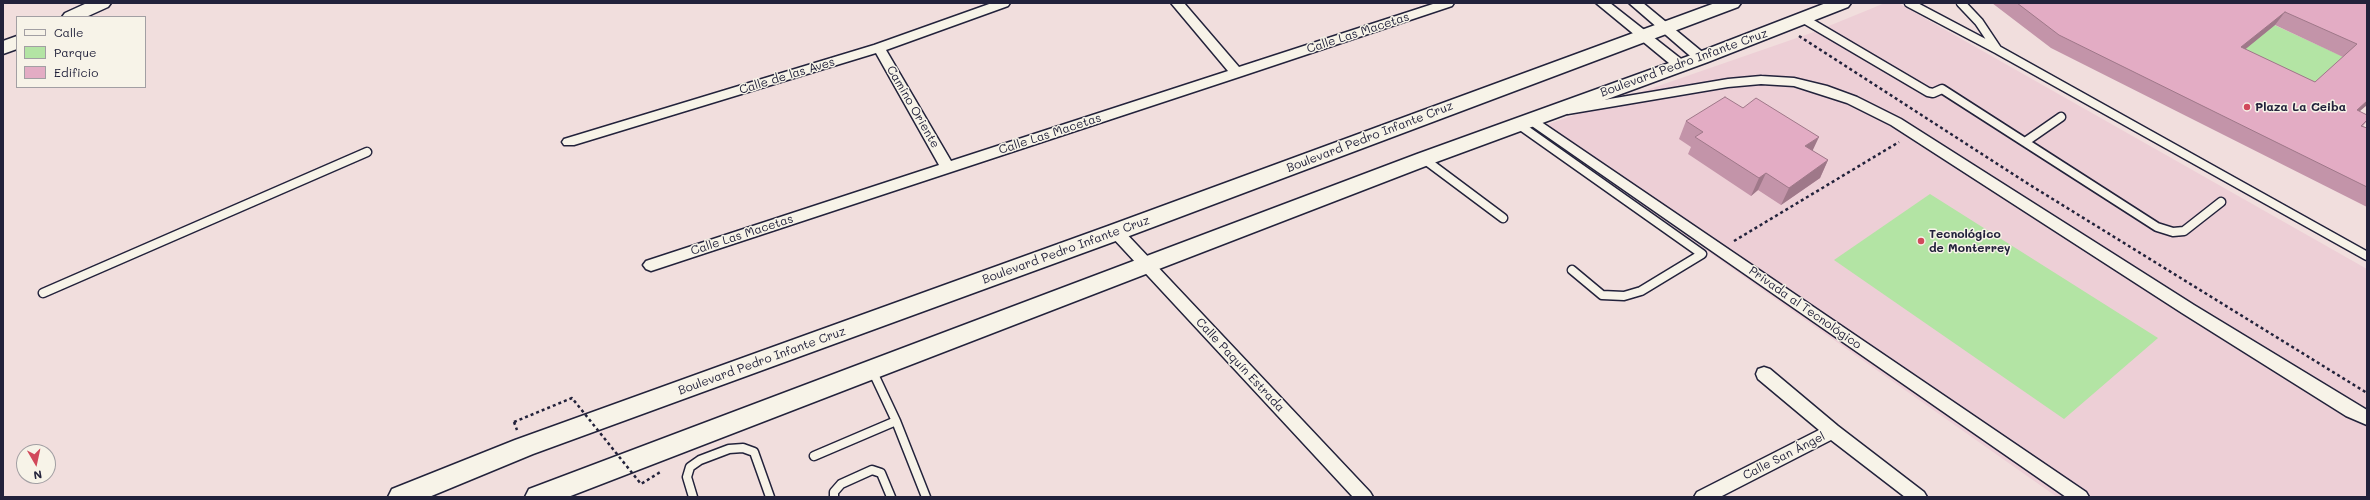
<!DOCTYPE html>
<meta charset="utf-8">
<style>
body{margin:0}
#map{position:relative;width:2370px;height:500px;overflow:hidden;background:#f1dedd;font-family:Mali,sans-serif}
canvas{display:block}
.frame{position:absolute;inset:0;border:4px solid #22223b;pointer-events:none}
.legend{position:absolute;left:16px;top:16px;width:130px;height:72px;box-sizing:border-box;background:#f7f3e8;border:1px solid #a29fa3;margin:0;padding:5px 7px;list-style:none;font-size:12px;color:#22223b}
.legend li{display:flex;align-items:center;gap:8px;height:20px}
.legend b{width:20px;border:1px solid #a29fa3}
.north{position:absolute;left:16px;top:444px;width:40px;height:40px;box-sizing:border-box;background:#f7f3e8;border:1px solid #a29fa3;border-radius:50%;rotate:171deg;font-size:11px;font-weight:700;line-height:16px;text-align:center;color:#22223b}
.north::after{content:'';display:block;margin:auto;width:14px;height:18px;background:#d1495b;clip-path:polygon(50% 0,100% 100%,50% 72%,0 100%)}
</style>
<div id="map">
<canvas width="2370" height="500"></canvas>
<div class="frame"></div>
<ul class="legend">
<li><b style="height:5px;background:#f7f3e8"></b>Calle</li>
<li><b style="height:11px;background:#b3e4a4"></b>Parque</li>
<li><b style="height:11px;background:#e3acc4"></b>Edificio</li>
</ul>
<div class="north">N</div>
</div>
<script>
const c = document.querySelector('canvas').getContext('2d');
c.lineJoin = 'round';
function fill(path, color) { c.fillStyle = color; c.fill(path, 'evenodd'); }
const shape = rows => new Path2D(rows.map(r => 'M' + r).join(''));
function strokePath(path, color, width, dash) { c.strokeStyle = color; c.lineWidth = width; c.lineCap = dash ? 'butt' : 'round'; c.setLineDash(dash || []); c.stroke(path); }
function write(font, color, halo, rows, align = 'center') {
  c.font = font + ' Mali,sans-serif'; c.lineWidth = 3; c.setLineDash([]); c.textBaseline = 'middle'; c.strokeStyle = halo; c.fillStyle = color; for (const [text, x, y, turn = 0] of rows) {
    c.save(); c.translate(x, y); c.rotate((+turn || 0) * Math.PI / 180); c.textAlign = isNaN(turn) ? turn : align; if (halo) c.strokeText(text, 0, 0); c.fillText(text, 0, 0); c.restore();
  }
}
const built = shape([
 [1885,3,1898,3,2367,269,2367,497,2057,497,1534,129,1814,32]
]);
const green = shape([
 [2255,16,2346,58,2331,109,2231,61],
 [1930,194,2158,338,2064,419,1834,260]
]);
const path = shape([
 [1799,36,2030,185,2367,393],
 [1734,241,1899,142],
 [514,422,517,430]
]);
const lane = shape([
 [1909,3,1998,50,2367,256],
 [1961,3,1979,22,1997,49],
 [1804,19,1928,92,1933,93,1942,89,2157,227,2173,232,2184,231,2221,202],
 [1518,124,1702,254,1641,291,1624,296,1602,295,1572,270],
 [2025,142,2061,117],
 [1424,159,1503,218],
 [43,293,367,152],
 [896,421,926,497],
 [814,456,896,421,872,370],
 [693,497,687,477,690,467,700,460,729,449,743,448,754,452,770,497],
 [834,497,834,492,841,484,872,470,881,473,891,497]
]);
const street = shape([
 [992,3,1010,3,1008,6,886,50,951,161,1228,71,1171,3,1184,3,1239,67,1436,3,1454,3,1452,6,1242,76,651,271,646,269,643,265,646,261,939,165,876,53,574,145,564,145,562,142,564,139,874,45,992,3],
 [1596,3,1610,3,1685,62,1686,65,1685,68,1675,68,1596,3],
 [1629,3,1643,3,1706,55,1707,58,1706,61,1696,61,1629,3],
 [1761,76,1794,78,1827,86,1857,97,1901,119,2194,305,2367,410,2367,425,2346,416,2182,313,1891,125,1847,103,1794,86,1761,84,1728,87,1568,114,1561,110,1568,106,1728,79,1761,76],
 [1531,115,2086,492,2089,497,2066,497,1526,122,1524,119,1531,115],
 [1116,227,1121,228,1370,492,1373,497,1353,497,1111,236,1109,232,1111,228,1116,227],
 [1764,367,1770,369,1838,426,1924,492,1927,497,1905,497,1831,440,1720,497,1694,497,1697,492,1819,430,1758,379,1756,374,1758,369,1764,367]
]);
const secondary = shape([
 [87,3,111,3,108,7,86,17,62,17,65,13,87,3],
 [17,36,17,49,3,54,3,41,17,36]
]);
const highway = shape([
 [1715,3,1741,3,1738,7,1124,238,533,454,429,497,388,497,392,489,515,440,1108,226,1715,3],
 [1826,3,1851,3,1848,7,1708,62,1431,164,568,497,525,497,529,489,1417,154,1694,54,1826,3]
]);
const pathBridge = shape([
 [514,422,572,398,641,484,662,471]
]);
const wall = shape([
 [1992,3,2367,3,2367,105,2359,111,2367,115,2367,121,2363,126,2367,128,2367,207,2051,48],
 [2275,25,2343,57,2315,82,2245,49],
 [1686,121,1813,151,1828,160,1820,178,1781,205,1758,190,1751,196,1688,154,1691,147,1679,139]
]);
const shadedWall = shape([
 [2285,12,2275,25,2231,61,2241,47],
 [2367,101,2367,105,2345,124,2357,110],
 [1819,137,1811,154,1805,146],
 [1828,160,1820,178,1781,205,1789,188],
 [1766,173,1758,190,1751,196,1759,178]
]);
const building = shape([
 [2017,3,2367,3,2367,101,2357,110,2367,115,2367,120,2361,126,2367,128,2367,187,2059,35,2017,3],
 [2285,12,2357,44,2315,82,2241,47,2285,12],
 [1725,97,1743,108,1756,98,1819,137,1805,146,1828,160,1789,188,1766,173,1759,178,1695,137,1703,132,1686,121,1725,97]
]);
const markers = [
 [2247,107,4,"#d1495b"],
 [1921,241,4,"#d1495b"]
];
const streetNames = [
 ["Calle Las Macetas",1358,33,-18],
 ["Boulevard Pedro Infante Cruz",1684,63,-20],
 ["Calle de las Aves",787,76,-17],
 ["Camino Oriente",913,107,60],
 ["Calle Las Macetas",1050,134,-18],
 ["Boulevard Pedro Infante Cruz",1370,137,-21],
 ["Calle Las Macetas",742,235,-18],
 ["Boulevard Pedro Infante Cruz",1066,250,-20],
 ["Privada al Tecnológico",1805,308,35],
 ["Boulevard Pedro Infante Cruz",762,361,-20],
 ["Calle Paquín Estrada",1240,365,47],
 ["Calle San Ángel",1784,456,-27]
];
const poiNames = [
 ["Plaza La Ceiba",2255,107],
 ["Tecnológico",1929,234],
 ["de Monterrey",1929,248]
];
fill(built, '#edcfd6');
fill(green, '#b3e4a4');
strokePath(lane, '#22223b', 11);
strokePath(street, '#22223b', 3);
strokePath(secondary, '#22223b', 3);
strokePath(highway, '#22223b', 3);
strokePath(path, '#22223b', 2.5, [3, 3]);
strokePath(lane, '#f7f3e8', 8);
fill(street, '#f7f3e8');
fill(secondary, '#f7f3e8');
fill(highway, '#f7f3e8');
strokePath(pathBridge, '#22223b', 2.5, [3, 3]);
fill(wall, '#c394a9');
fill(shadedWall, '#9f7889');
fill(building, '#e3acc4');
strokePath(building, '#9f7889', 1);
for (const [x, y, r, color] of markers) { const dot = new Path2D(); dot.arc(x, y, r, 0, 2 * Math.PI); c.fillStyle = color; c.fill(dot); strokePath(dot, '#f7f3e8', 1.5); }
write('12px', '#22223b', '#f7f3e8', streetNames);
write('bold 12px', '#22223b', '#f7f3e8', poiNames, 'left');
</script>
